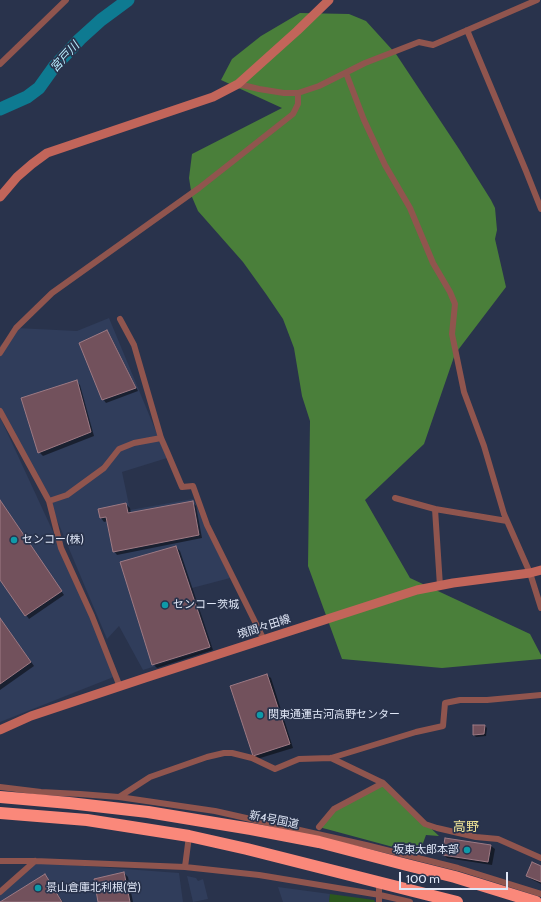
<!DOCTYPE html>
<meta charset="utf-8">
<style>
body{margin:0}
#map{position:relative;width:541px;height:902px;overflow:hidden;background:#29334c;font-family:Cabin,sans-serif}
canvas{display:block}
.scale{position:absolute;left:399px;top:872px;width:109px;height:18px;box-sizing:border-box;border:2px solid #e0e7f7;border-top:0;padding-left:5px;font-size:12px;line-height:14px;white-space:nowrap;color:#e0e7f7;-webkit-text-stroke:3px #29334c;paint-order:stroke}
</style>
<div id="map">
<canvas width="541" height="902"></canvas>
<div class="scale">100 m</div>
</div>
<script>
const c = document.querySelector('canvas').getContext('2d');
c.lineJoin = 'round';
function fill(path, color) { c.fillStyle = color; c.fill(path, 'evenodd'); }
const shape = rows => new Path2D(rows.map(r => 'M' + r).join(''));
function strokePath(path, color, width, dash) { c.strokeStyle = color; c.lineWidth = width; c.lineCap = dash ? 'butt' : 'round'; c.setLineDash(dash || []); c.stroke(path); }
function write(font, color, halo, rows, align = 'center') {
  c.font = font + ' Cabin,"Noto Sans JP",sans-serif'; c.lineWidth = 3.5; c.setLineDash([]); c.textBaseline = 'middle'; c.strokeStyle = halo; c.fillStyle = color; for (const [text, x, y, turn = 0] of rows) {
    c.save(); c.translate(x, y); c.rotate((+turn || 0) * Math.PI / 180); c.textAlign = isNaN(turn) ? turn : align; if (halo) c.strokeText(text, 0, 0); c.fillText(text, 0, 0); c.restore();
  }
}
const built = shape([
 [109,318,167,458,122,472,130,510,193,499,230,578,192,588,212,648,143,670,119,626,107,639,49,501,0,413,0,346,16,328,77,331],
 [0,417,92,616,116,676,0,722],
 [31,862,179,873,183,902,0,902,0,892],
 [187,876,196,878,198,881,203,879,208,899,193,902],
 [278,887,330,894,329,902,283,902]
]);
const green = shape([
 [330,894,374,900,375,902,329,902]
]);
const forest = shape([
 [300,13,349,14,366,21,396,54,459,149,491,200,495,208,497,230,495,239,506,287,455,354,424,444,365,500,410,578,530,634,541,655,541,659,442,668,342,659,308,566,310,421,302,396,294,348,283,319,266,294,243,262,198,211,192,197,189,178,192,154,282,108,221,80,232,59,261,36],
 [383,783,439,836,426,835,419,854,319,827,334,809]
]);
const water = shape([
 [26,95,28,99,0,112,0,107]
]);
const shadow = shape([
 [107,332,110,335,138,391,106,403,103,399],
 [76,381,80,385,94,436,43,456,39,452],
 [0,500,64,595,29,619,0,578],
 [192,502,196,506,202,538,117,555,114,551,108,521,104,522,101,518,99,509,126,504,130,508,131,514],
 [176,547,180,551,213,650,157,668,153,664],
 [0,618,34,666,0,690],
 [267,675,271,678,293,748,257,759,254,756],
 [474,726,485,726,487,728,486,736,476,737,474,735],
 [446,839,491,846,495,849,492,865,447,858,443,854],
 [541,867,541,884,531,879,527,876],
 [124,873,128,877,133,902,99,902],
 [45,875,63,902,1,902]
]);
const river = shape([
 [0,109,27,97,39,88,54,67,80,39,101,20,128,0]
]);
const building = shape([
 [107,330,136,388,102,400,79,343,107,330],
 [77,380,91,432,38,453,21,398,77,380],
 [0,500,62,591,25,616,0,580,0,500],
 [193,501,199,535,113,552,106,517,100,518,98,509,126,503,128,513,193,501],
 [176,546,210,647,152,665,120,562,176,546],
 [0,618,31,662,0,684,0,618],
 [267,674,290,744,253,756,230,686,267,674],
 [473,725,485,725,484,734,473,735,473,725],
 [445,838,491,845,488,862,442,855,445,838],
 [532,862,541,866,541,882,526,876,532,862],
 [124,872,130,902,98,902,94,879,124,872],
 [45,874,62,902,0,902,45,874]
]);
const street = shape([
 [467,30,526,171,541,209],
 [0,64,66,0],
 [346,73,364,120,385,165,410,208,433,263,450,292,455,304,452,334,464,392,484,446,504,514,530,573,541,608],
 [238,84,259,89,284,93,298,93,319,86,365,63,419,42,433,45,537,0],
 [120,319,134,345,161,438,168,454,182,487,193,486,207,525,264,640],
 [0,353,16,328,52,293,199,188,293,114,298,104,298,93],
 [0,411,49,501,61,548,92,616,120,687],
 [395,498,435,509],
 [49,501,67,495,104,468,119,449,134,443,161,438],
 [440,586,435,509,507,521],
 [331,758,383,783,425,824,437,828,476,837,498,839,541,858],
 [0,787,41,792,80,794,119,797,150,777,207,757,224,753,232,753,252,758,275,769,299,759,331,758,416,732,443,726,445,703,460,700,487,700,541,695],
 [119,797,215,811,366,845,458,868,541,894],
 [319,827,334,809,383,783],
 [0,861,35,861,185,867,259,875,380,895,410,902],
 [185,867,189,836],
 [0,892,35,861],
 [379,902,379,883]
]);
const secondary = shape([
 [0,197,17,177,32,164,47,153,213,97,238,84,297,31,329,0],
 [0,730,31,716,145,678,417,590,453,583,530,573,541,570]
]);
const highway = shape([
 [0,797,69,803,148,812,251,829,319,842,407,865,455,877,536,902],
 [0,813,87,820,189,836,247,849,457,902]
]);
const markers = [
 [14,540,4,"#0f9aa8"],
 [165,605,4,"#0f9aa8"],
 [260,715,4,"#0f9aa8"],
 [467,850,4,"#0f9aa8"],
 [38,888,4,"#0f9aa8"]
];
const poiNames = [
 ["センコー(株)",22,540],
 ["センコー茨城",173,605],
 ["関東通運古河高野センター",268,715],
 ["坂東太郎本部",459,850,"right"],
 ["景山倉庫北利根(営)",46,888]
];
const streetNames = [
 ["境間々田線",264,627,-18],
 ["新4号国道",274,820,11]
];
const waterNames = [
 ["宮戸川",65,57,-48]
];
const quarterNames = [
 ["高野",466,827]
];
fill(built, '#303d5b');
fill(green, '#2b571e');
fill(forest, '#4a7f3a');
fill(water, '#0e7a91');
fill(shadow, '#0007');
strokePath(river, '#0e7a91', 13);
fill(building, '#72515c');
strokePath(building, '#9d7a84', 1);
strokePath(street, '#90554e', 6);
strokePath(secondary, '#c2655a', 9);
strokePath(highway, '#fa887a', 12);
for (const [x, y, r, color] of markers) { const dot = new Path2D(); dot.arc(x, y, r, 0, 2 * Math.PI); c.fillStyle = color; c.fill(dot); strokePath(dot, '#29334c', 1.5); }
write('11px', '#e0e7f7', '#29334c', poiNames, 'left');
write('11px', '#e0e7f7', '#29334c', streetNames);
write('italic 12px', '#b7edfd', '#29334c', waterNames);
write('13px', '#f1e697', '#29334c', quarterNames);
</script>
